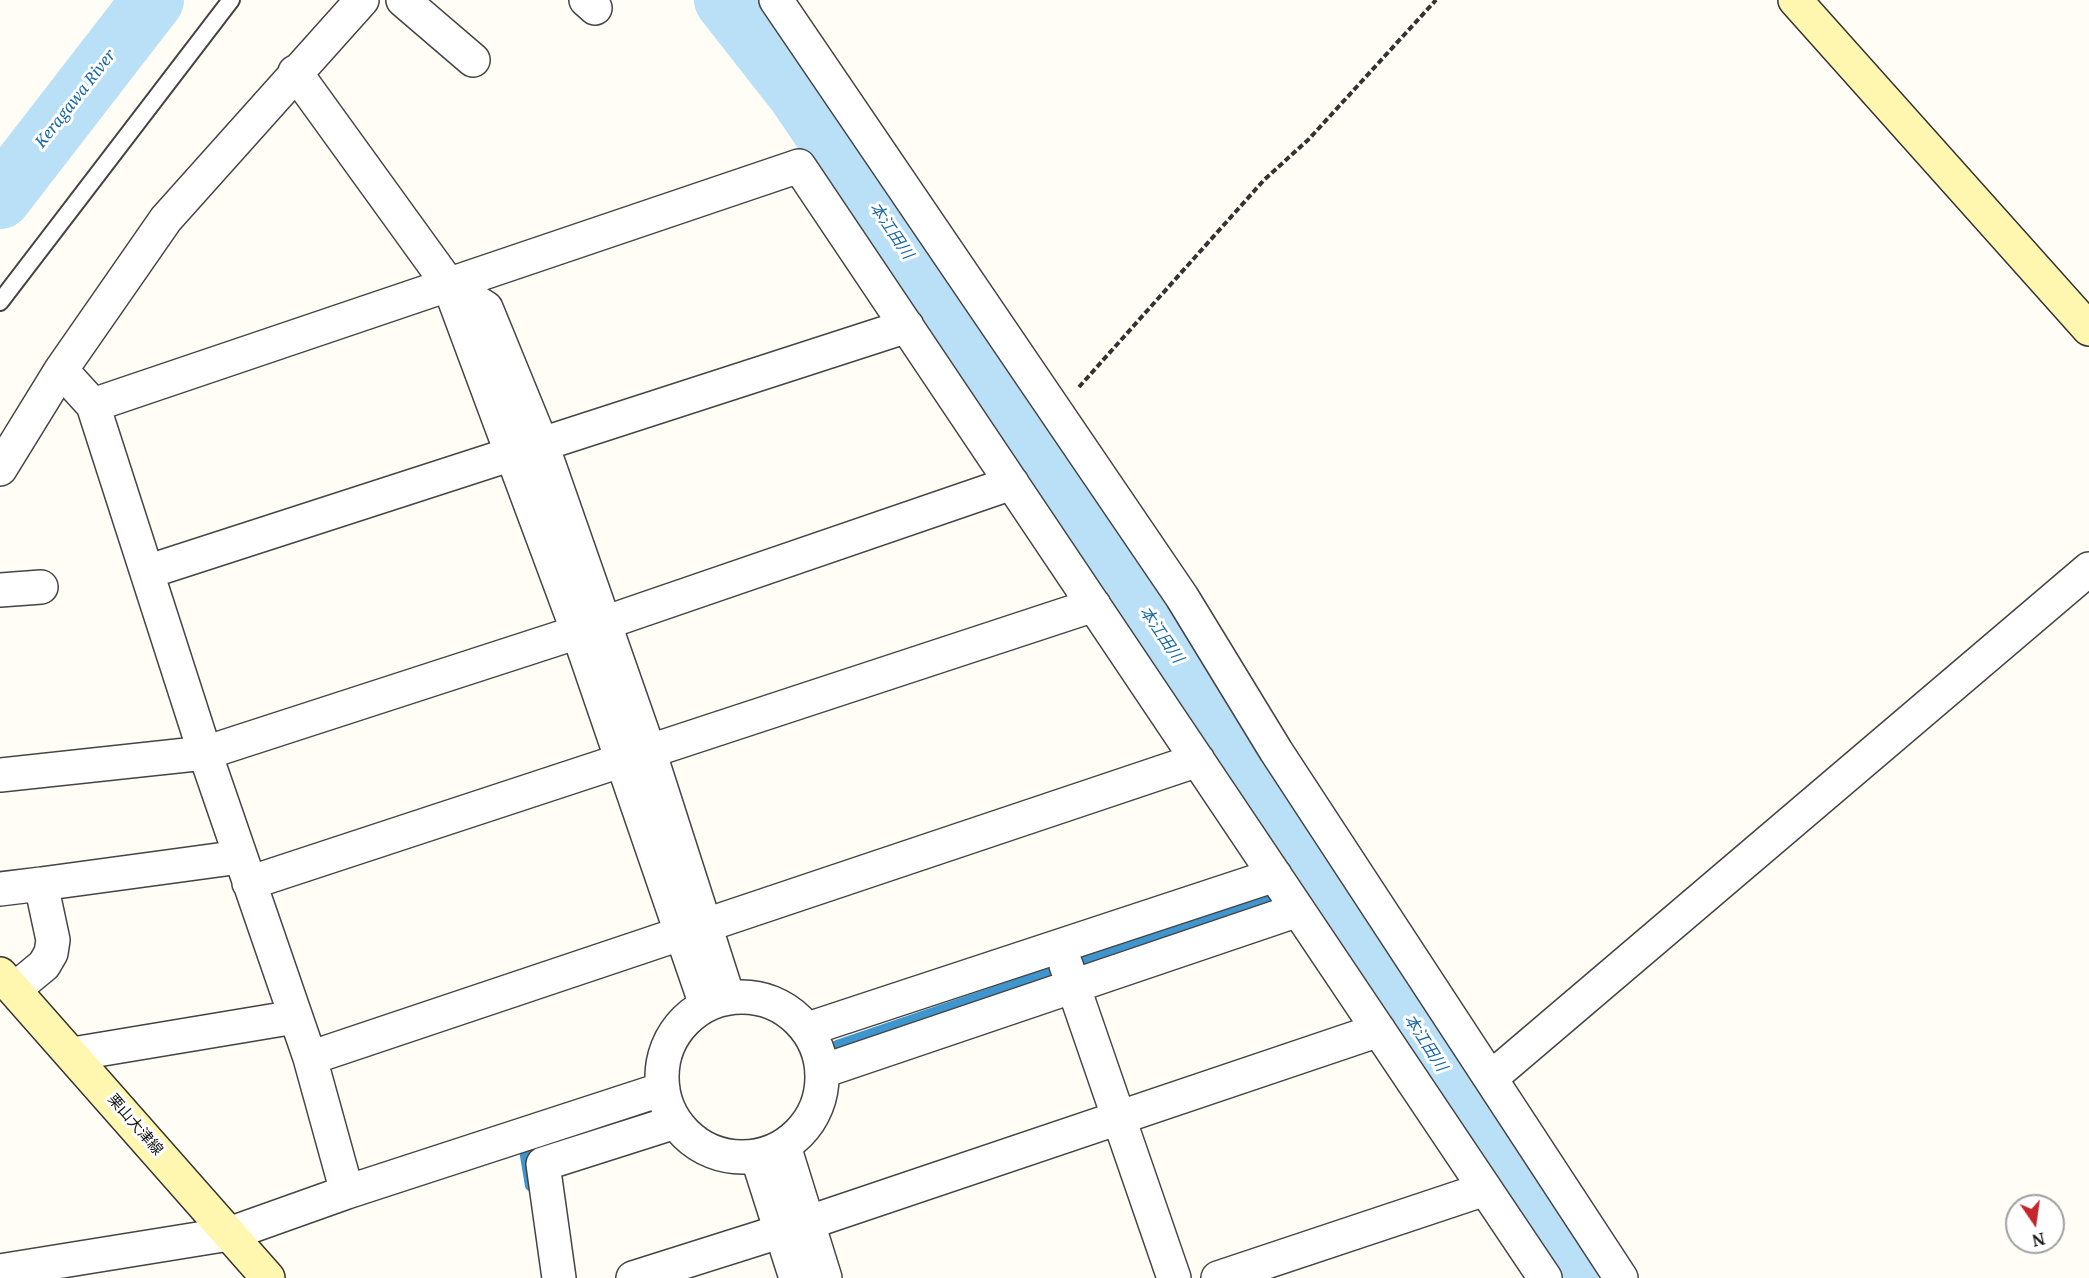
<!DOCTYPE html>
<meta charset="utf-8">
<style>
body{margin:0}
#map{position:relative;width:2089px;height:1278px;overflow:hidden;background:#fffdf5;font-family:"Noto Serif",serif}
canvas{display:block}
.north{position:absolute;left:2005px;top:1194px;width:60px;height:60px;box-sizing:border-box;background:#fff;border:2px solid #a0a0a0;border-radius:50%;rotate:167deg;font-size:16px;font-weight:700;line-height:24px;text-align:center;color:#111}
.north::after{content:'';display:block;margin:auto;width:21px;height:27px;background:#c4262e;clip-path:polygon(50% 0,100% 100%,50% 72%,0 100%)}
</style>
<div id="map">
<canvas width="2089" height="1278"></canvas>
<div class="north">N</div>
</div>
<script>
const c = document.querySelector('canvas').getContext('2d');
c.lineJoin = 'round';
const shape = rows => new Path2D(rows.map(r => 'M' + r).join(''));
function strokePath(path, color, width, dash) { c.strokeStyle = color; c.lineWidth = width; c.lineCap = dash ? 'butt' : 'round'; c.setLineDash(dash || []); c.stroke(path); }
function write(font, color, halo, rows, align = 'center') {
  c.font = font + ' "Noto Serif","Noto Sans JP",serif'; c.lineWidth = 6; c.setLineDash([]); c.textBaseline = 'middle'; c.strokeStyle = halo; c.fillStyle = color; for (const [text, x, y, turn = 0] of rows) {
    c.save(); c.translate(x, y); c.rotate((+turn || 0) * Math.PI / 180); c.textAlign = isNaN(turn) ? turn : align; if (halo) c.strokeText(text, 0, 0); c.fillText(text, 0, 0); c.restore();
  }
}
const stream = shape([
 [837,1045,1322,880],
 [530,1186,524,1150,534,1146]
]);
const river = shape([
 [725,0,798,93,939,301,1299,844,1495,1152,1584,1278],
 [0,198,153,0]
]);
const path = shape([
 [1079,387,1264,180,1309,139,1436,0]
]);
const lane = shape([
 [0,302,231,0]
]);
const street = shape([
 [403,0,473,60],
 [586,0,595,8],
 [776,0,1182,597,1276,751,1621,1278],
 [295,72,449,285,578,632,706,1005],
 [449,285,486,308,542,445,649,751,728,997],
 [61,370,93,405,205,753,310,1058,347,1192],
 [93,405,799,166,1545,1278],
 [0,469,61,370,166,219,362,0],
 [147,572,907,326],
 [0,590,41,587],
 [0,775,205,753,578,632,1012,483],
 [249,883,1094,605],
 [41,884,240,857],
 [0,889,41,884,53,940,51,953,44,965,15,989],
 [1066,965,1174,1278],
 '662 1077a80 80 0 1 1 160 0a80 80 0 1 1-160 0Z',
 [808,1029,1275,875],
 [73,1054,295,1017],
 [310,1058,1198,760],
 [823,1071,1298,910],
 [1492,1077,2089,569],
 [784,1146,825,1278],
 [757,1156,796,1278],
 [0,1271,229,1234,347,1192,663,1089],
 [559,1278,543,1164,675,1122],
 [633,1278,807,1223,1379,1030],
 [1218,1278,1485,1189]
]);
const secondary = shape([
 [1795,0,2089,329],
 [0,974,268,1278]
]);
const streetNames = [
 ["栗山大津線",135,1125,49]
];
const waterNames = [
 ["Keragawa River",76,99,-52],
 ["本江田川",891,231,56],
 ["本江田川",1161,635,56],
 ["本江田川",1425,1043,57]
];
strokePath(stream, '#3f96cf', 10);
strokePath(river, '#b9e0f7', 62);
strokePath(lane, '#444', 20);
strokePath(street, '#444', 36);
strokePath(secondary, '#333', 36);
strokePath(path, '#333', 4, [6, 3]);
strokePath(lane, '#fff', 16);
strokePath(street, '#fff', 33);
strokePath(secondary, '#fff6b0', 33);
write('15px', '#111', '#fff', streetNames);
write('italic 16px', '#1768a6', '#fff', waterNames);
</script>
